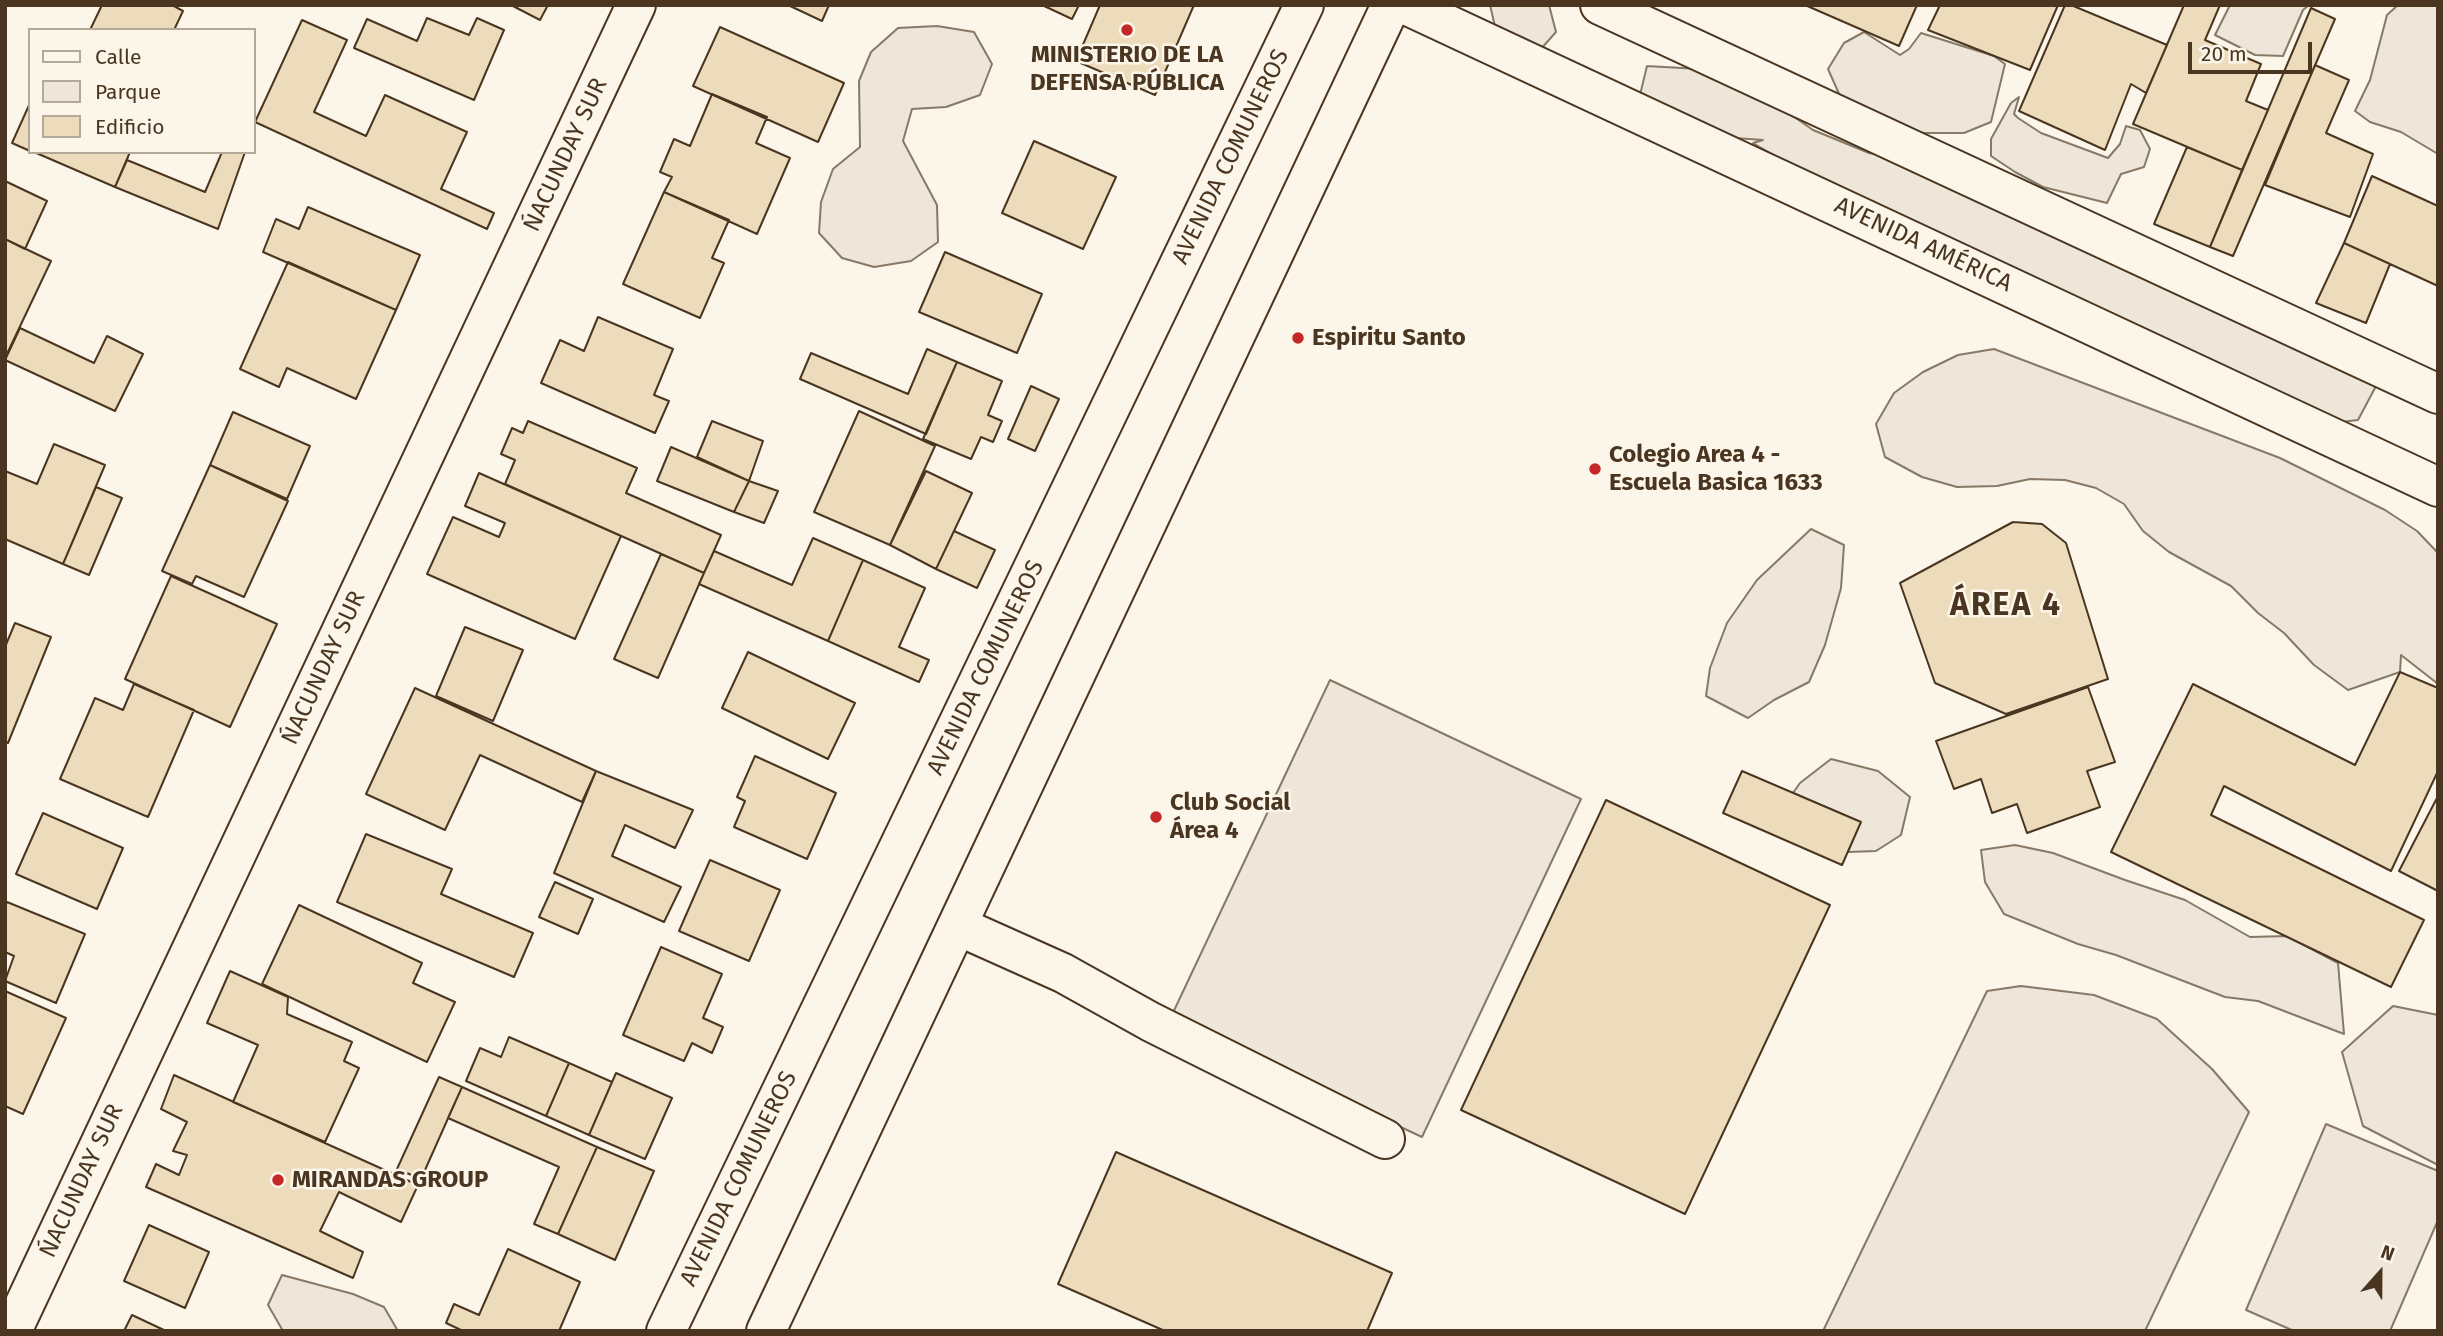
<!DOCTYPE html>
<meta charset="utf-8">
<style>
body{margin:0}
#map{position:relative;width:2443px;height:1336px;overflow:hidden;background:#fbf6e9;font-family:"Fira Sans",sans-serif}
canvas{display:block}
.frame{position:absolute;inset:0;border:7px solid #4a3520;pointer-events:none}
.legend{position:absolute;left:28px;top:28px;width:228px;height:126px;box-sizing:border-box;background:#fbf6e9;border:2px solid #b4a999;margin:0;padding:9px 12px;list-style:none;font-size:21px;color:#4a3520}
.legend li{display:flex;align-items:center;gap:14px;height:35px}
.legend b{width:35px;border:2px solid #b4a999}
.north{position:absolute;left:2345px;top:1238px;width:70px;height:70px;-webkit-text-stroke:5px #fbf6e9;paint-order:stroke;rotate:21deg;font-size:19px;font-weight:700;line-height:28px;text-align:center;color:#4a3520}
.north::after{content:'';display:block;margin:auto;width:24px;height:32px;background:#4a3520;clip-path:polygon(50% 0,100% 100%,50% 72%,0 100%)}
.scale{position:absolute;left:2188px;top:42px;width:124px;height:32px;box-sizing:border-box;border:4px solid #4a3520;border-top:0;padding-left:9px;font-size:21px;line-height:24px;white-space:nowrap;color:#4a3520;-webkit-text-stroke:5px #fbf6e9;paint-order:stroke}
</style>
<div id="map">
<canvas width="2443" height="1336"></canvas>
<div class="frame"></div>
<ul class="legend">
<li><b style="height:9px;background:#fbf6e9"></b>Calle</li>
<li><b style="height:19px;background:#ede6d9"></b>Parque</li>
<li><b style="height:19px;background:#ecdcbc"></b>Edificio</li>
</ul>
<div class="north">N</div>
<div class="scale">20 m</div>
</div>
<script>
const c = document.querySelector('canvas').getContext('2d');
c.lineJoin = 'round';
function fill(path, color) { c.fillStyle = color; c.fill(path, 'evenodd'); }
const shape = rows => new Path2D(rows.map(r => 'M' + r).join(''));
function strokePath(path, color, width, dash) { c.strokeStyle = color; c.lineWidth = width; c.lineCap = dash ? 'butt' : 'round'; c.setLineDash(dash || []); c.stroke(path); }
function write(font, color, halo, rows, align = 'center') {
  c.font = font + ' "Fira Sans",sans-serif'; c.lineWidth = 5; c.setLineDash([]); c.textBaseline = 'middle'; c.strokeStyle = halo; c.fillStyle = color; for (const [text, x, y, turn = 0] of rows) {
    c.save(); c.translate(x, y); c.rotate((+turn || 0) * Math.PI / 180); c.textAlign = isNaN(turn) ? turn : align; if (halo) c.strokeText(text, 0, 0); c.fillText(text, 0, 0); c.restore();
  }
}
const green = shape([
 [1490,5,1549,5,1556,32,1540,50,1497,35,1490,5],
 [2230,5,2309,5,2303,10,2283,56,2255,55,2215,35,2230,5],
 [2398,5,2438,5,2438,154,2401,132,2370,122,2355,111,2370,80,2387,15,2398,5],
 [937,26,974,32,992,64,980,95,946,107,912,109,903,141,937,205,938,242,911,261,874,267,842,258,819,233,821,202,833,169,860,147,859,81,871,52,898,28,937,26],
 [1864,32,1900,55,1909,49,1921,33,1994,56,2005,64,1991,122,1964,133,1922,133,1881,120,1840,96,1828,69,1844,43,1864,32],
 [1647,66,1699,69,1757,91,1813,130,1869,153,1945,166,2376,386,2358,420,2307,426,1825,186,1753,143,1763,140,1721,137,1639,99,1647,66],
 [2019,97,2014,114,2018,118,2041,133,2108,158,2120,144,2126,126,2140,130,2150,149,2144,167,2121,174,2107,203,2043,187,2015,172,1991,156,1991,139,2011,103,2019,97],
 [1994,349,2280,458,2385,510,2417,531,2438,553,2438,684,2401,655,2400,672,2348,690,2314,665,2284,633,2258,613,2231,586,2169,552,2143,531,2124,504,2096,488,2065,480,2030,479,1997,486,1957,487,1922,477,1885,457,1876,424,1894,393,1923,372,1958,355,1994,349],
 [1811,529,1844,545,1841,588,1825,645,1809,682,1774,700,1748,718,1706,696,1710,668,1727,623,1757,580,1811,529],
 [1330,680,1581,799,1422,1137,1170,1019,1330,680],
 [1831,759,1878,771,1910,797,1901,835,1876,851,1848,852,1860,822,1793,793,1800,783,1831,759],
 [2015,845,2053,853,2125,880,2185,900,2250,937,2287,936,2338,963,2344,1034,2258,1001,2225,997,2116,955,2078,944,2004,914,1985,882,1981,850,2015,845],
 [2021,986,2094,995,2157,1019,2212,1069,2249,1112,2145,1331,1823,1331,1987,991,2021,986],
 [2393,1006,2438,1015,2438,1165,2363,1126,2342,1052,2393,1006],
 [2326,1124,2438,1171,2438,1220,2390,1331,2294,1331,2246,1310,2326,1124],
 [282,1275,353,1294,384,1307,398,1331,283,1331,268,1305,282,1275]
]);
const building = shape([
 [102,5,172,5,183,11,174,30,90,30,102,5],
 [511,5,548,5,540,20,511,5],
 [788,5,829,5,822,21,788,5],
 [1042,5,1079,5,1072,19,1042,5],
 [1100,5,1194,5,1155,95,1076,61,1100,5],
 [1805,5,1917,5,1899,46,1805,5],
 [1940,5,2058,5,2030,70,1928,30,1940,5],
 [2065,5,2071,5,2167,45,2146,93,2131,84,2105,150,2019,111,2065,5],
 [2184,5,2220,5,2205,40,2261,64,2246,101,2268,110,2242,170,2133,124,2184,5],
 [2311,8,2335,19,2233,256,2210,247,2311,8],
 [427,18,469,35,477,18,504,30,474,100,354,48,367,19,417,41,427,18],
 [302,20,347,40,314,112,366,136,385,95,467,132,441,189,494,213,487,229,255,122,302,20],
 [720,27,844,83,818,142,693,86,720,27],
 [2315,65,2349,80,2326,133,2373,154,2350,217,2265,185,2315,65],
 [712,94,767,117,756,143,790,158,757,234,664,192,672,177,660,172,674,139,690,146,712,94],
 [30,103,30,151,12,143,30,103],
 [1034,141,1116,177,1083,249,1002,213,1034,141],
 [2187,147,2242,170,2210,247,2154,224,2187,147],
 [34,152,130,152,115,187,34,152],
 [222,152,245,152,218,229,115,187,127,160,205,192,222,152],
 [2372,176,2438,206,2438,286,2344,243,2372,176],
 [5,181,47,201,25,249,5,239,5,181],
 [664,192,729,220,712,258,724,263,700,318,623,284,664,192],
 [308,207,420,255,396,310,263,252,276,219,299,229,308,207],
 [5,239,51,261,5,358,5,239],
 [2344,243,2390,264,2366,323,2316,303,2344,243],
 [945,252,1042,294,1017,353,919,312,945,252],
 [288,262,396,310,356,399,287,368,279,387,240,369,288,262],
 [598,317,673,349,654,395,669,401,655,433,541,383,560,340,584,351,598,317],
 [20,328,94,363,107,336,143,354,115,411,5,360,20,328],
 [927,349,957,362,926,434,800,379,811,353,908,394,927,349],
 [957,362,1002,381,988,415,1002,421,993,442,981,437,971,459,923,439,957,362],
 [1031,386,1059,399,1035,451,1008,439,1031,386],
 [859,411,935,446,890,545,814,512,859,411],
 [233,412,310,446,287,499,210,465,233,412],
 [528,421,637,468,626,493,721,535,704,573,505,484,515,460,501,454,512,428,523,433,528,421],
 [712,421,763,441,749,481,697,457,712,421],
 [54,444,105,465,63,564,5,539,5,471,37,484,54,444],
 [671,447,749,481,734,512,657,481,671,447],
 [210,465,288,501,244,597,196,576,192,584,162,571,210,465],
 [926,471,972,493,936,569,890,545,926,471],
 [479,473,621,536,575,639,427,574,453,517,499,537,505,523,465,506,479,473],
 [749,481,778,491,764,523,734,512,749,481],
 [96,487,122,498,89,575,63,564,96,487],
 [2013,522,2042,524,2066,543,2108,679,2006,714,1935,683,1900,583,2013,522],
 [954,531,995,550,977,588,936,569,954,531],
 [813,538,863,560,828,641,699,584,714,551,792,585,813,538],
 [661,554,704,573,658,678,614,659,661,554],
 [863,560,925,588,899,647,929,660,919,682,828,641,863,560],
 [171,576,277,624,230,727,125,679,171,576],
 [15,623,51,637,8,743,5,742,5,647,15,623],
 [465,627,523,650,493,721,436,696,465,627],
 [748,652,855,703,828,759,722,708,748,652],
 [2400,672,2438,688,2438,771,2391,871,2224,786,2211,815,2424,920,2391,987,2111,852,2193,684,2355,765,2400,672],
 [134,684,194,710,148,817,60,779,95,698,123,710,134,684],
 [2088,687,2115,762,2087,771,2100,807,2027,833,2017,804,1992,813,1981,779,1954,789,1936,741,2088,687],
 [415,688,596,771,582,802,480,755,445,830,366,794,415,688],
 [755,756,836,793,807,859,734,827,745,801,737,797,755,756],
 [596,771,693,810,675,848,625,825,612,856,681,887,664,922,554,873,596,771],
 [1742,771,1861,822,1842,865,1723,813,1742,771],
 [2438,796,2438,891,2399,871,2438,796],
 [1606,800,1830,905,1685,1214,1461,1110,1606,800],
 [43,813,123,848,97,909,16,874,43,813],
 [366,834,452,869,441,894,533,933,514,977,337,902,366,834],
 [710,860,780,890,749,961,679,931,710,860],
 [555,882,593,899,578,934,539,917,555,882],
 [7,902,85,934,56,1003,5,981,14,956,5,952,5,906,7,902],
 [299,905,422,963,413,983,455,1002,427,1062,262,984,299,905],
 [661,947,722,974,703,1018,723,1027,712,1053,692,1043,684,1061,623,1035,661,947],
 [230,971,288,997,287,1014,352,1042,344,1061,359,1068,325,1142,233,1102,258,1045,207,1023,230,971],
 [5,991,66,1018,23,1114,5,1106,5,991],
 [509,1037,569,1063,546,1116,466,1081,480,1048,501,1057,509,1037],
 [569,1063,612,1082,589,1135,546,1116,569,1063],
 [616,1073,672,1098,645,1159,589,1135,616,1073],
 [174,1075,418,1185,401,1222,339,1192,320,1231,363,1252,353,1278,146,1187,156,1164,179,1175,187,1155,173,1151,187,1122,161,1109,174,1075],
 [439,1077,462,1087,421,1179,397,1169,439,1077],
 [462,1087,597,1147,558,1234,534,1224,559,1167,448,1118,462,1087],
 [597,1147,654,1171,615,1260,558,1234,597,1147],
 [1116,1152,1392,1273,1367,1331,1165,1331,1058,1284,1116,1152],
 [149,1225,209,1252,185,1308,124,1281,149,1225],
 [508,1249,580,1282,559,1331,463,1331,446,1323,454,1304,479,1315,508,1249],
 [132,1315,166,1331,124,1331,132,1315]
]);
const minor = shape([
 [958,926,1063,973,1151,1022,1385,1139],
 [12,1331,636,5],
 [666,1331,1304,5],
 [766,1331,1391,5]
]);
const major = shape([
 [1406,5,2438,487],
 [1600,5,2438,394]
]);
const markers = [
 [1127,30,7,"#c62828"],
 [1298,338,7,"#c62828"],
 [1595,469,7,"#c62828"],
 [1156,817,7,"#c62828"],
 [278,1180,7,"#c62828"]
];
const poiNames = [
 ["MINISTERIO DE LA",1127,55,"center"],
 ["DEFENSA PÚBLICA",1127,83,"center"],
 ["Espiritu Santo",1312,338],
 ["Colegio Area 4 -",1609,455],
 ["Escuela Basica 1633",1609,483],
 ["Club Social",1170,803],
 ["Área 4",1170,831],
 ["MIRANDAS GROUP",292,1180]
];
const streetNames = [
 ["ŃACUNDAY SUR",566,155,-65],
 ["AVENIDA COMUNEROS",1231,157,-64],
 ["AVENIDA AMÉRICA",1923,245,25],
 ["ŃACUNDAY SUR",324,668,-65],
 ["AVENIDA COMUNEROS",986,668,-64],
 ["AVENIDA COMUNEROS",739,1179,-64],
 ["ŃACUNDAY SUR",82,1181,-65]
];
const districtNames = [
 ["ÁREA 4",2006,606]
];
fill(green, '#ede6d9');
strokePath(green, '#887966', 2);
fill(building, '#ecdcbc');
strokePath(building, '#4a3520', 2);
strokePath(minor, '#4a3520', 42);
strokePath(major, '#4a3520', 42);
strokePath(minor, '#fbf6e9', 38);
strokePath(major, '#fbf6e9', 38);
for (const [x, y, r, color] of markers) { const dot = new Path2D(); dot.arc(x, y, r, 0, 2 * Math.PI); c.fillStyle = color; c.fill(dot); strokePath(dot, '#fbf6e9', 2.5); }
write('bold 24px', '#4a3520', '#fbf6e9', poiNames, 'left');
write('24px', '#4a3520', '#fbf6e9', streetNames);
c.letterSpacing = '2px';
write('bold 32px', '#4a3520', '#fbf6e9', districtNames);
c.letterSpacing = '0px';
</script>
